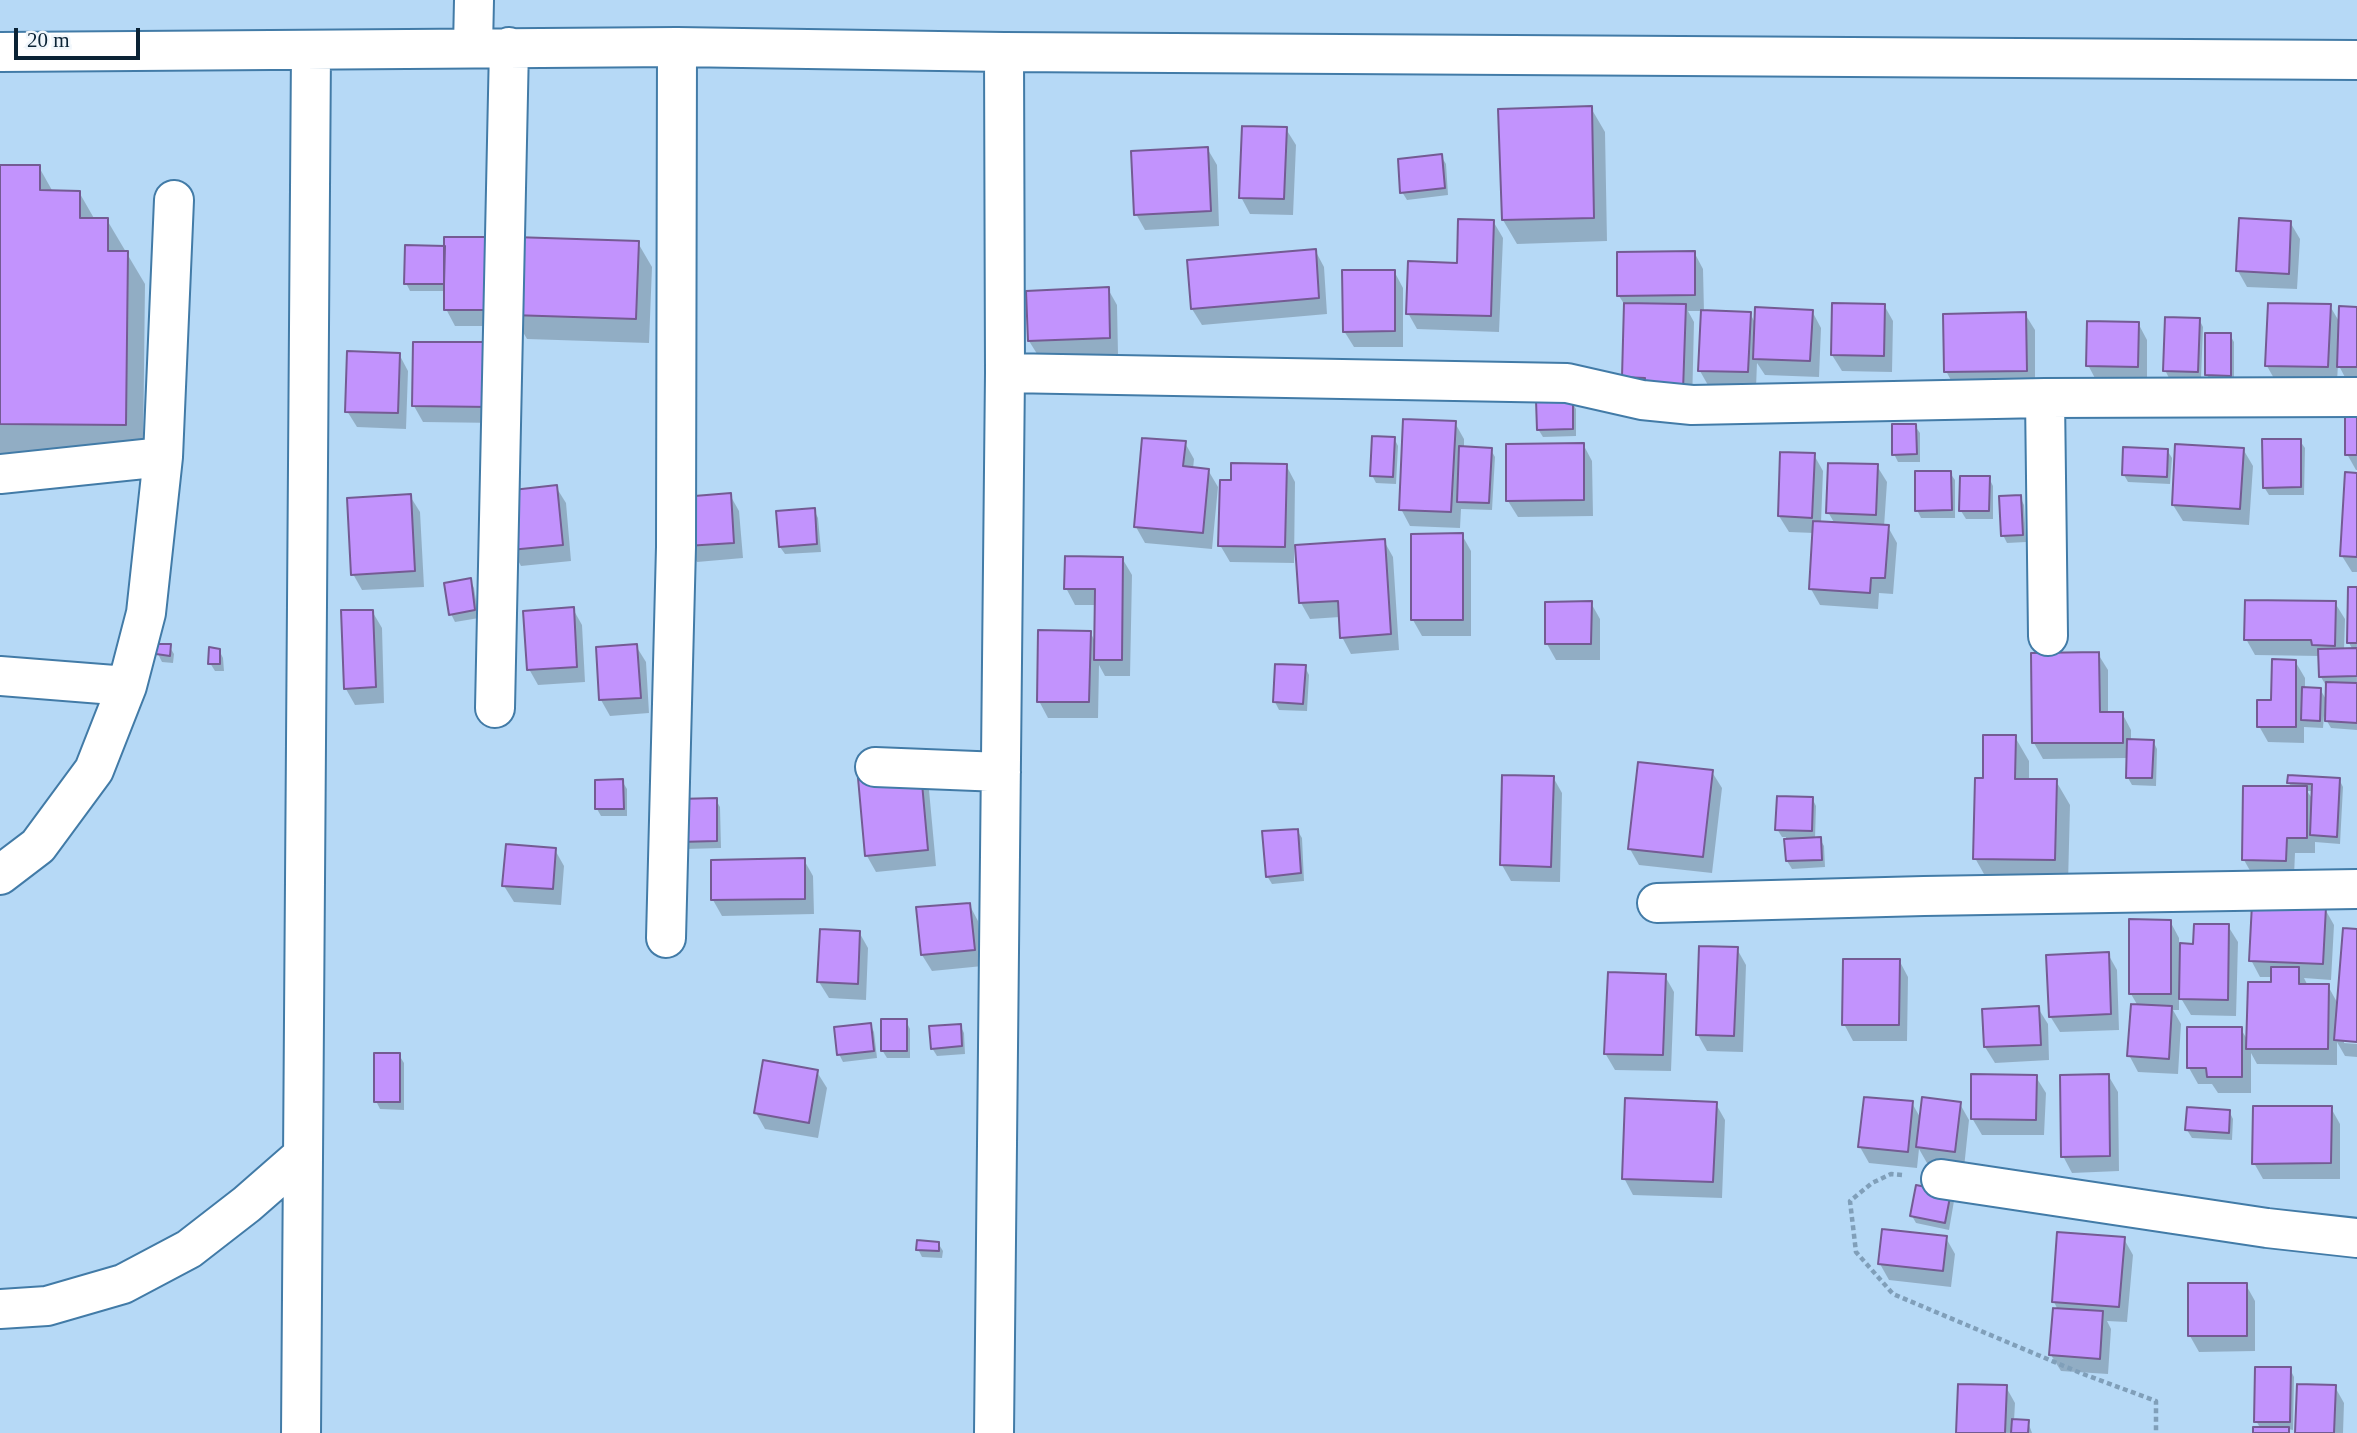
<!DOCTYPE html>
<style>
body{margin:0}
#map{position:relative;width:2357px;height:1433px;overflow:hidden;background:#b6d9f6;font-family:Georgia,serif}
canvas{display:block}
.scale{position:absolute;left:14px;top:28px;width:126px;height:32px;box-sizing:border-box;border:4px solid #0b2335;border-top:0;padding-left:9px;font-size:21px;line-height:24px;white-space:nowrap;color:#0b2335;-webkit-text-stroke:5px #f0f6fb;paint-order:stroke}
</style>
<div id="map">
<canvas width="2357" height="1433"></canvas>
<div class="scale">20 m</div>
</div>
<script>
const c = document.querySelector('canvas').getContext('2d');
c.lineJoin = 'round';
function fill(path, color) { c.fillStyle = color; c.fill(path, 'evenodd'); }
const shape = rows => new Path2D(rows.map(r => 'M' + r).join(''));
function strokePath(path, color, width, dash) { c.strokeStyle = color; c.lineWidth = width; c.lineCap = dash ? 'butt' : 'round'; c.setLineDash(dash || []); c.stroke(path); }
const shadow = shape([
 [1591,108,1605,132,1607,241,1517,244,1503,220],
 [1286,129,1296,145,1293,215,1250,214,1241,197],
 [1207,148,1217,165,1219,226,1145,230,1136,214],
 [1441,156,1446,164,1448,195,1407,200,1402,192],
 [0,167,39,167,53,192,79,192,95,220,107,220,145,284,143,455,0,454],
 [1493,221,1503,238,1499,332,1417,329,1408,313,1459,265],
 [2290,222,2300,239,2297,289,2247,287,2238,271],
 [638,243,652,267,649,343,527,339,513,315],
 [446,247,496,326,455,326,446,309,446,291,410,291,406,283],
 [1315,250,1324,267,1327,314,1202,325,1192,309],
 [1694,252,1703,269,1704,312,1750,313,1756,325,1812,311,1821,328,1819,377,1765,375,1757,363,1756,388,1709,387,1700,371,1702,311,1688,311,1694,322,1692,407,1624,377,1626,307,1619,296],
 [1394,271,1403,288,1403,347,1354,347,1344,331],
 [1108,289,1117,305,1118,354,1039,357,1029,341],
 [1884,305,1893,321,1892,372,1842,371,1832,355],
 [2330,306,2340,323,2357,308,2357,383,2348,383,2338,364,2337,382,2276,382,2267,366],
 [2025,314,2035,330,2035,387,1955,388,1946,371],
 [2199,319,2203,327,2201,379,2169,378,2165,370],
 [2138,323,2147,340,2147,382,2097,382,2088,365],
 [2230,335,2234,342,2234,383,2211,382,2207,375],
 [415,343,499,423,423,422,414,406],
 [399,354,408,371,406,429,357,427,347,411],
 [1572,402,1576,409,1576,436,1543,437,1538,429],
 [2357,410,2357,470,2356,470,2347,454],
 [1455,423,1464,439,1464,448,1491,450,1495,457,1492,510,1461,509,1460,528,1410,526,1401,509],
 [1915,426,1920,433,1920,462,1898,462,1894,454],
 [1394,438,1398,446,1396,484,1376,483,1372,475],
 [2300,441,2305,448,2304,495,2269,495,2264,487],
 [1185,443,1194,459,1193,469,1208,470,1218,487,1212,549,1145,543,1136,527],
 [1583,444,1592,461,1593,516,1518,517,1508,501],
 [2243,449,2253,466,2249,525,2183,521,2173,505],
 [2167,450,2172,458,2170,484,2128,482,2124,475],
 [1814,455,1823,471,1821,523,1835,524,1828,512,1877,466,1887,482,1884,527,1888,527,1897,543,1893,594,1879,593,1878,609,1820,605,1811,589,1814,533,1789,532,1779,516],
 [1286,465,1295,482,1294,563,1230,562,1220,545,1233,482],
 [1950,473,1955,480,1955,518,1921,518,1917,510],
 [2357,475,2357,572,2352,572,2342,556],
 [1962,477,1989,478,1993,486,1993,519,1966,519,1961,511],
 [556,487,566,503,571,561,521,566,512,549],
 [730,495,739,511,743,558,697,562,687,546],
 [410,496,420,512,424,587,362,590,353,574],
 [2020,497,2024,505,2026,542,2007,543,2003,535],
 [814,510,818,518,821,552,785,554,780,547],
 [1462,535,1471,551,1471,636,1422,636,1413,620],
 [1384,541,1393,557,1399,650,1351,654,1342,637,1340,617,1310,619,1301,603],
 [1122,558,1132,575,1130,676,1105,676,1099,665,1098,718,1048,718,1039,701,1090,632,1096,643,1096,605,1075,605,1066,588],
 [470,580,474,588,479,618,455,622,451,614],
 [2357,589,2357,730,2331,728,2324,716,2323,728,2304,727,2304,743,2268,742,2259,726,2295,661,2305,678,2305,689,2320,689,2327,701,2328,684,2325,684,2321,677,2320,656,2255,655,2246,639,2335,603,2345,619,2344,650,2353,650,2349,643],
 [1591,603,1600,619,1600,660,1556,660,1547,644],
 [573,609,582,625,585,682,538,685,529,669],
 [372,611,382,628,384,703,355,705,346,689],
 [169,646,174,654,173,663,162,662,158,654],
 [636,646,646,662,649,713,610,716,601,700],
 [219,650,223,658,224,671,215,671,210,663],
 [2098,654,2108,670,2108,713,2122,713,2131,730,2131,741,2153,741,2157,749,2156,786,2132,785,2128,778,2128,758,2043,759,2034,743],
 [1305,667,1309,675,1307,711,1279,710,1275,702],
 [2015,737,2029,761,2029,780,2056,781,2070,805,2068,884,1989,883,1975,858,1985,780],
 [1712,772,1722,788,1712,873,1639,865,1630,849],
 [920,773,929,790,936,866,876,872,867,856],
 [1553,777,1562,793,1560,882,1511,881,1502,865],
 [2339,779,2343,787,2340,844,2315,842,2315,853,2295,853,2294,876,2253,876,2244,860,2292,788,2289,783],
 [2307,791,2314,791,2314,801],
 [622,781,627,789,627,816,601,816,597,809],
 [1812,798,1816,806,1815,839,1820,839,1824,846,1825,867,1792,869,1787,861,1786,837,1782,837,1777,829],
 [716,800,720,807,721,848,685,849,680,841],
 [1297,830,1302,838,1304,881,1272,884,1267,876],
 [555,850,564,866,561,905,514,902,504,886],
 [804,860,813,876,814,914,722,916,713,900],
 [969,904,978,921,983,966,932,971,922,955],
 [2325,909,2334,925,2331,980,2304,978,2308,986,2328,986,2338,1004,2357,931,2357,1040,2344,1039,2344,1043,2357,1044,2357,1057,2345,1056,2337,1042,2337,1065,2257,1064,2251,1053,2251,1093,2218,1093,2212,1084,2198,1084,2189,1068,2241,1029,2248,1041,2273,984,2273,977,2260,977,2251,960],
 [2170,921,2179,938,2179,945,2195,945,2228,926,2238,942,2236,1016,2191,1015,2179,995,2179,1010,2173,1010,2181,1024,2178,1074,2138,1072,2129,1055,2138,1006,2131,994],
 [859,932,868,948,866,1000,829,998,819,982],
 [1737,949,1746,965,1743,1052,1707,1051,1698,1035],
 [2108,954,2117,970,2119,1030,2060,1032,2050,1016],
 [1899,960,1908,977,1907,1041,1853,1041,1844,1024],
 [1665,976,1674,992,1671,1071,1615,1070,1605,1053],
 [2038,1008,2048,1024,2049,1060,1995,1063,1985,1047,1984,1010],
 [906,1021,910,1029,910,1058,887,1058,882,1050],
 [870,1024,874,1032,877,1058,843,1062,839,1054],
 [960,1025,964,1033,965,1054,937,1056,932,1048],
 [399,1055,404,1063,404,1110,380,1109,376,1101],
 [817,1072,827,1088,818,1138,765,1129,756,1113],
 [2108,1075,2118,1092,2119,1171,2072,1173,2063,1156],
 [2036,1077,2046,1093,2044,1135,1982,1135,1972,1118],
 [1912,1103,1921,1119,1960,1104,1969,1120,1964,1168,1927,1163,1919,1149,1917,1168,1869,1163,1860,1147],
 [1716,1104,1725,1120,1722,1198,1633,1195,1624,1178],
 [2331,1108,2340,1124,2340,1179,2263,1179,2254,1163],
 [2229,1111,2233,1119,2232,1140,2192,1138,2187,1130],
 [1950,1193,1954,1201,1949,1230,1916,1223,1912,1216],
 [1946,1238,1955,1254,1951,1287,1889,1280,1880,1264],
 [2124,1239,2133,1255,2127,1322,2107,1321,2111,1329,2108,1374,2061,1371,2051,1355,2058,1310,2054,1302],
 [938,1243,943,1251,942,1258,922,1257,918,1249],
 [2246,1285,2255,1301,2255,1351,2199,1352,2190,1336],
 [2290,1369,2294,1377,2293,1430,2288,1429,2290,1433,2254,1433,2261,1429,2256,1421],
 [2006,1387,2015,1403,2014,1421,2028,1422,2032,1433,1958,1433],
 [2335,1387,2344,1403,2343,1433,2297,1433]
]);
const building = shape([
 [1592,106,1594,218,1502,220,1498,109,1592,106],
 [1242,126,1287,127,1284,199,1239,198,1242,126],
 [1208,147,1211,211,1134,215,1131,151,1208,147],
 [1442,154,1445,188,1400,193,1398,159,1442,154],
 [0,165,40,165,40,190,80,191,80,218,108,218,108,251,128,251,126,425,0,424,0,165],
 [2239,218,2291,221,2289,274,2236,271,2239,218],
 [1458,219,1494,220,1491,316,1406,314,1408,261,1457,263,1458,219],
 [444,237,489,237,488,310,444,310,444,237],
 [514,237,639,241,636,319,511,315,514,237],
 [405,245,445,246,444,284,404,284,405,245],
 [1316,249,1319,298,1191,309,1187,260,1316,249],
 [1695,251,1695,295,1617,296,1617,252,1695,251],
 [1342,270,1395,270,1395,331,1343,332,1342,270],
 [1109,287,1110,338,1028,341,1026,291,1109,287],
 [1624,303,1686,304,1683,391,1644,390,1645,378,1622,377,1624,303],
 [1832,303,1885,304,1884,356,1831,355,1832,303],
 [2268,303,2331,304,2328,367,2265,366,2268,303],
 [2339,306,2357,307,2357,367,2337,367,2339,306],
 [1755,307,1813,310,1810,361,1753,359,1755,307],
 [1701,310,1751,312,1748,372,1698,371,1701,310],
 [2026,312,2027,371,1944,372,1943,314,2026,312],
 [2165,317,2200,318,2198,372,2163,371,2165,317],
 [2087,321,2139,322,2138,367,2086,366,2087,321],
 [2205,333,2231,333,2231,376,2205,375,2205,333],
 [413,342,492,342,490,407,412,406,413,342],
 [347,351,400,353,398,413,345,412,347,351],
 [1536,400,1573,400,1573,429,1537,430,1536,400],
 [2345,408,2357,408,2357,455,2345,455,2345,408],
 [1403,419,1456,421,1451,512,1399,510,1403,419],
 [1892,424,1916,424,1917,454,1892,455,1892,424],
 [1372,436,1395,437,1393,477,1370,476,1372,436],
 [1142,438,1186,441,1183,466,1209,469,1203,533,1134,527,1142,438],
 [2262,439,2301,439,2301,487,2263,488,2262,439],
 [1584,443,1584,500,1506,501,1506,444,1584,443],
 [2175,444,2244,448,2240,509,2172,505,2175,444],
 [1459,446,1492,448,1489,503,1457,502,1459,446],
 [2123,447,2168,449,2167,477,2122,475,2123,447],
 [1780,452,1815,453,1812,518,1778,516,1780,452],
 [1231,463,1287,464,1285,547,1218,546,1220,480,1231,480,1231,463],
 [1828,463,1878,464,1876,515,1826,513,1828,463],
 [1915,471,1951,471,1952,510,1915,511,1915,471],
 [2345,472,2357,473,2357,557,2340,556,2345,472],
 [1960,476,1990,476,1989,511,1959,511,1960,476],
 [557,485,563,545,510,550,504,491,557,485],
 [731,493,734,543,686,546,682,497,731,493],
 [411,494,415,571,351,575,347,498,411,494],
 [2021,495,2023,535,2001,536,1999,496,2021,495],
 [815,508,817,544,779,547,776,511,815,508],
 [1813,521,1889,525,1885,578,1871,578,1870,593,1809,589,1813,521],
 [1463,533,1463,620,1411,620,1411,534,1463,533],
 [1385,539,1391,634,1340,638,1338,601,1299,603,1295,545,1385,539],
 [1065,556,1123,557,1122,660,1094,660,1095,589,1064,589,1065,556],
 [471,578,475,610,449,615,444,583,471,578],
 [2348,587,2357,587,2357,643,2347,643,2348,587],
 [2245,600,2336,601,2335,646,2312,645,2311,640,2244,640,2245,600],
 [1592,601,1591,644,1545,644,1545,602,1592,601],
 [574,607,577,667,527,670,523,611,574,607],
 [341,610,373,610,376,687,344,689,341,610],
 [1038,630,1091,631,1089,702,1037,702,1038,630],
 [155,644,171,644,170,656,156,654,155,644],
 [637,644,641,698,599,700,596,647,637,644],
 [209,647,220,649,220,664,208,664,209,647],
 [2357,648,2357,676,2319,677,2318,649,2357,648],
 [2099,652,2100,712,2123,712,2123,743,2032,743,2031,653,2099,652],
 [2272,659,2296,660,2296,727,2257,727,2257,700,2271,700,2272,659],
 [1275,664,1306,665,1303,704,1273,702,1275,664],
 [2326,682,2357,683,2357,723,2325,721,2326,682],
 [2302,687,2321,688,2320,721,2301,720,2302,687],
 [1983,735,2016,735,2015,779,2057,779,2055,860,1973,859,1975,778,1983,778,1983,735],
 [2127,739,2154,740,2152,778,2126,778,2127,739],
 [1638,762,1713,770,1703,857,1628,849,1638,762],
 [921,772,928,850,865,856,858,778,921,772],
 [1502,775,1554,776,1551,867,1500,865,1502,775],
 [2288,775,2340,778,2337,837,2310,835,2312,784,2287,783,2288,775],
 [623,779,624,809,595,809,595,780,623,779],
 [2243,786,2307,786,2307,838,2287,838,2286,861,2242,860,2243,786],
 [1777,796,1813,797,1812,831,1775,830,1777,796],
 [717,798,717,841,679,842,677,799,717,798],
 [1298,829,1301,873,1266,877,1262,831,1298,829],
 [1821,837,1822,860,1786,861,1784,839,1821,837],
 [506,844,556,848,553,889,502,886,506,844],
 [805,858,805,899,711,900,711,860,805,858],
 [970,903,975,950,921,955,916,907,970,903],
 [2252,904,2326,907,2323,964,2249,961,2252,904],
 [2129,919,2171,920,2171,994,2129,994,2129,919],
 [2194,924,2229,924,2228,1000,2179,999,2180,943,2193,944,2194,924],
 [2343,928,2357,929,2357,1042,2334,1040,2343,928],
 [820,929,860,931,858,984,817,982,820,929],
 [1699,946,1738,947,1734,1036,1696,1035,1699,946],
 [2109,952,2111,1014,2049,1017,2046,955,2109,952],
 [1843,959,1900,959,1899,1025,1842,1025,1843,959],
 [2271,967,2299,967,2299,984,2329,984,2328,1049,2246,1049,2248,982,2271,982,2271,967],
 [1608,972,1666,974,1663,1055,1604,1054,1608,972],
 [2131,1004,2172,1006,2169,1059,2127,1056,2131,1004],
 [2039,1006,2041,1045,1984,1047,1982,1009,2039,1006],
 [881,1019,907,1019,907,1051,881,1051,881,1019],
 [871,1023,874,1051,837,1055,834,1027,871,1023],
 [961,1024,962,1046,931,1049,929,1026,961,1024],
 [2187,1027,2242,1027,2242,1077,2207,1077,2206,1068,2187,1068,2187,1027],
 [374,1053,400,1053,400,1102,374,1102,374,1053],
 [763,1060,818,1070,809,1123,754,1113,763,1060],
 [1971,1074,2037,1075,2036,1120,1971,1119,1971,1074],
 [2109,1074,2110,1156,2061,1157,2060,1075,2109,1074],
 [1864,1097,1913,1101,1908,1152,1858,1147,1864,1097],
 [1922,1097,1961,1102,1955,1152,1916,1147,1922,1097],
 [1625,1098,1717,1102,1713,1182,1622,1179,1625,1098],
 [2253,1106,2332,1106,2331,1163,2252,1164,2253,1106],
 [2187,1107,2230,1110,2229,1133,2185,1130,2187,1107],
 [1916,1185,1951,1192,1945,1223,1910,1216,1916,1185],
 [1882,1229,1947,1236,1943,1271,1878,1264,1882,1229],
 [2057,1232,2125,1237,2119,1307,2052,1302,2057,1232],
 [917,1240,939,1242,939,1251,916,1250,917,1240],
 [2188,1283,2247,1283,2247,1336,2188,1336,2188,1283],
 [2053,1308,2103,1311,2100,1359,2049,1355,2053,1308],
 [2255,1367,2291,1367,2290,1422,2254,1422,2255,1367],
 [1958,1384,2007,1385,2005,1433,1956,1433,1958,1384],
 [2297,1384,2336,1385,2334,1433,2295,1433,2297,1384],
 [2012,1419,2029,1420,2028,1433,2011,1433,2012,1419],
 [2253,1427,2289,1427,2289,1433,2253,1433,2253,1427]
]);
const path = shape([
 [1902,1175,1891,1174,1872,1183,1850,1201,1856,1252,1893,1294,2083,1374,2156,1401,2156,1433]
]);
const minor = shape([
 [473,47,474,0],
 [0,52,677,47,1004,52,2357,60],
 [1005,373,1567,383,1642,400,1692,405,2045,398,2357,397],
 [2045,398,2048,636],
 [0,474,163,457],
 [0,676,127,686],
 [495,708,509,47],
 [875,767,1001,772],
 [0,875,38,846,94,770,127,686,146,613,163,457,174,200],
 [1657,903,1924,896,2357,889],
 [666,938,676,547,677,47],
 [1941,1179,2267,1228,2357,1238],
 [0,1309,47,1306,123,1284,189,1249,247,1204,303,1155],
 [301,1433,311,50],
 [994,1433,1005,373,1004,52]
]);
fill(shadow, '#0003');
fill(building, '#c293fd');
strokePath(building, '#745b93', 2);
strokePath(minor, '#427ba7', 42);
strokePath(path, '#809fb9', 4.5, [5, 3.5]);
strokePath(minor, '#fff', 38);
</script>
